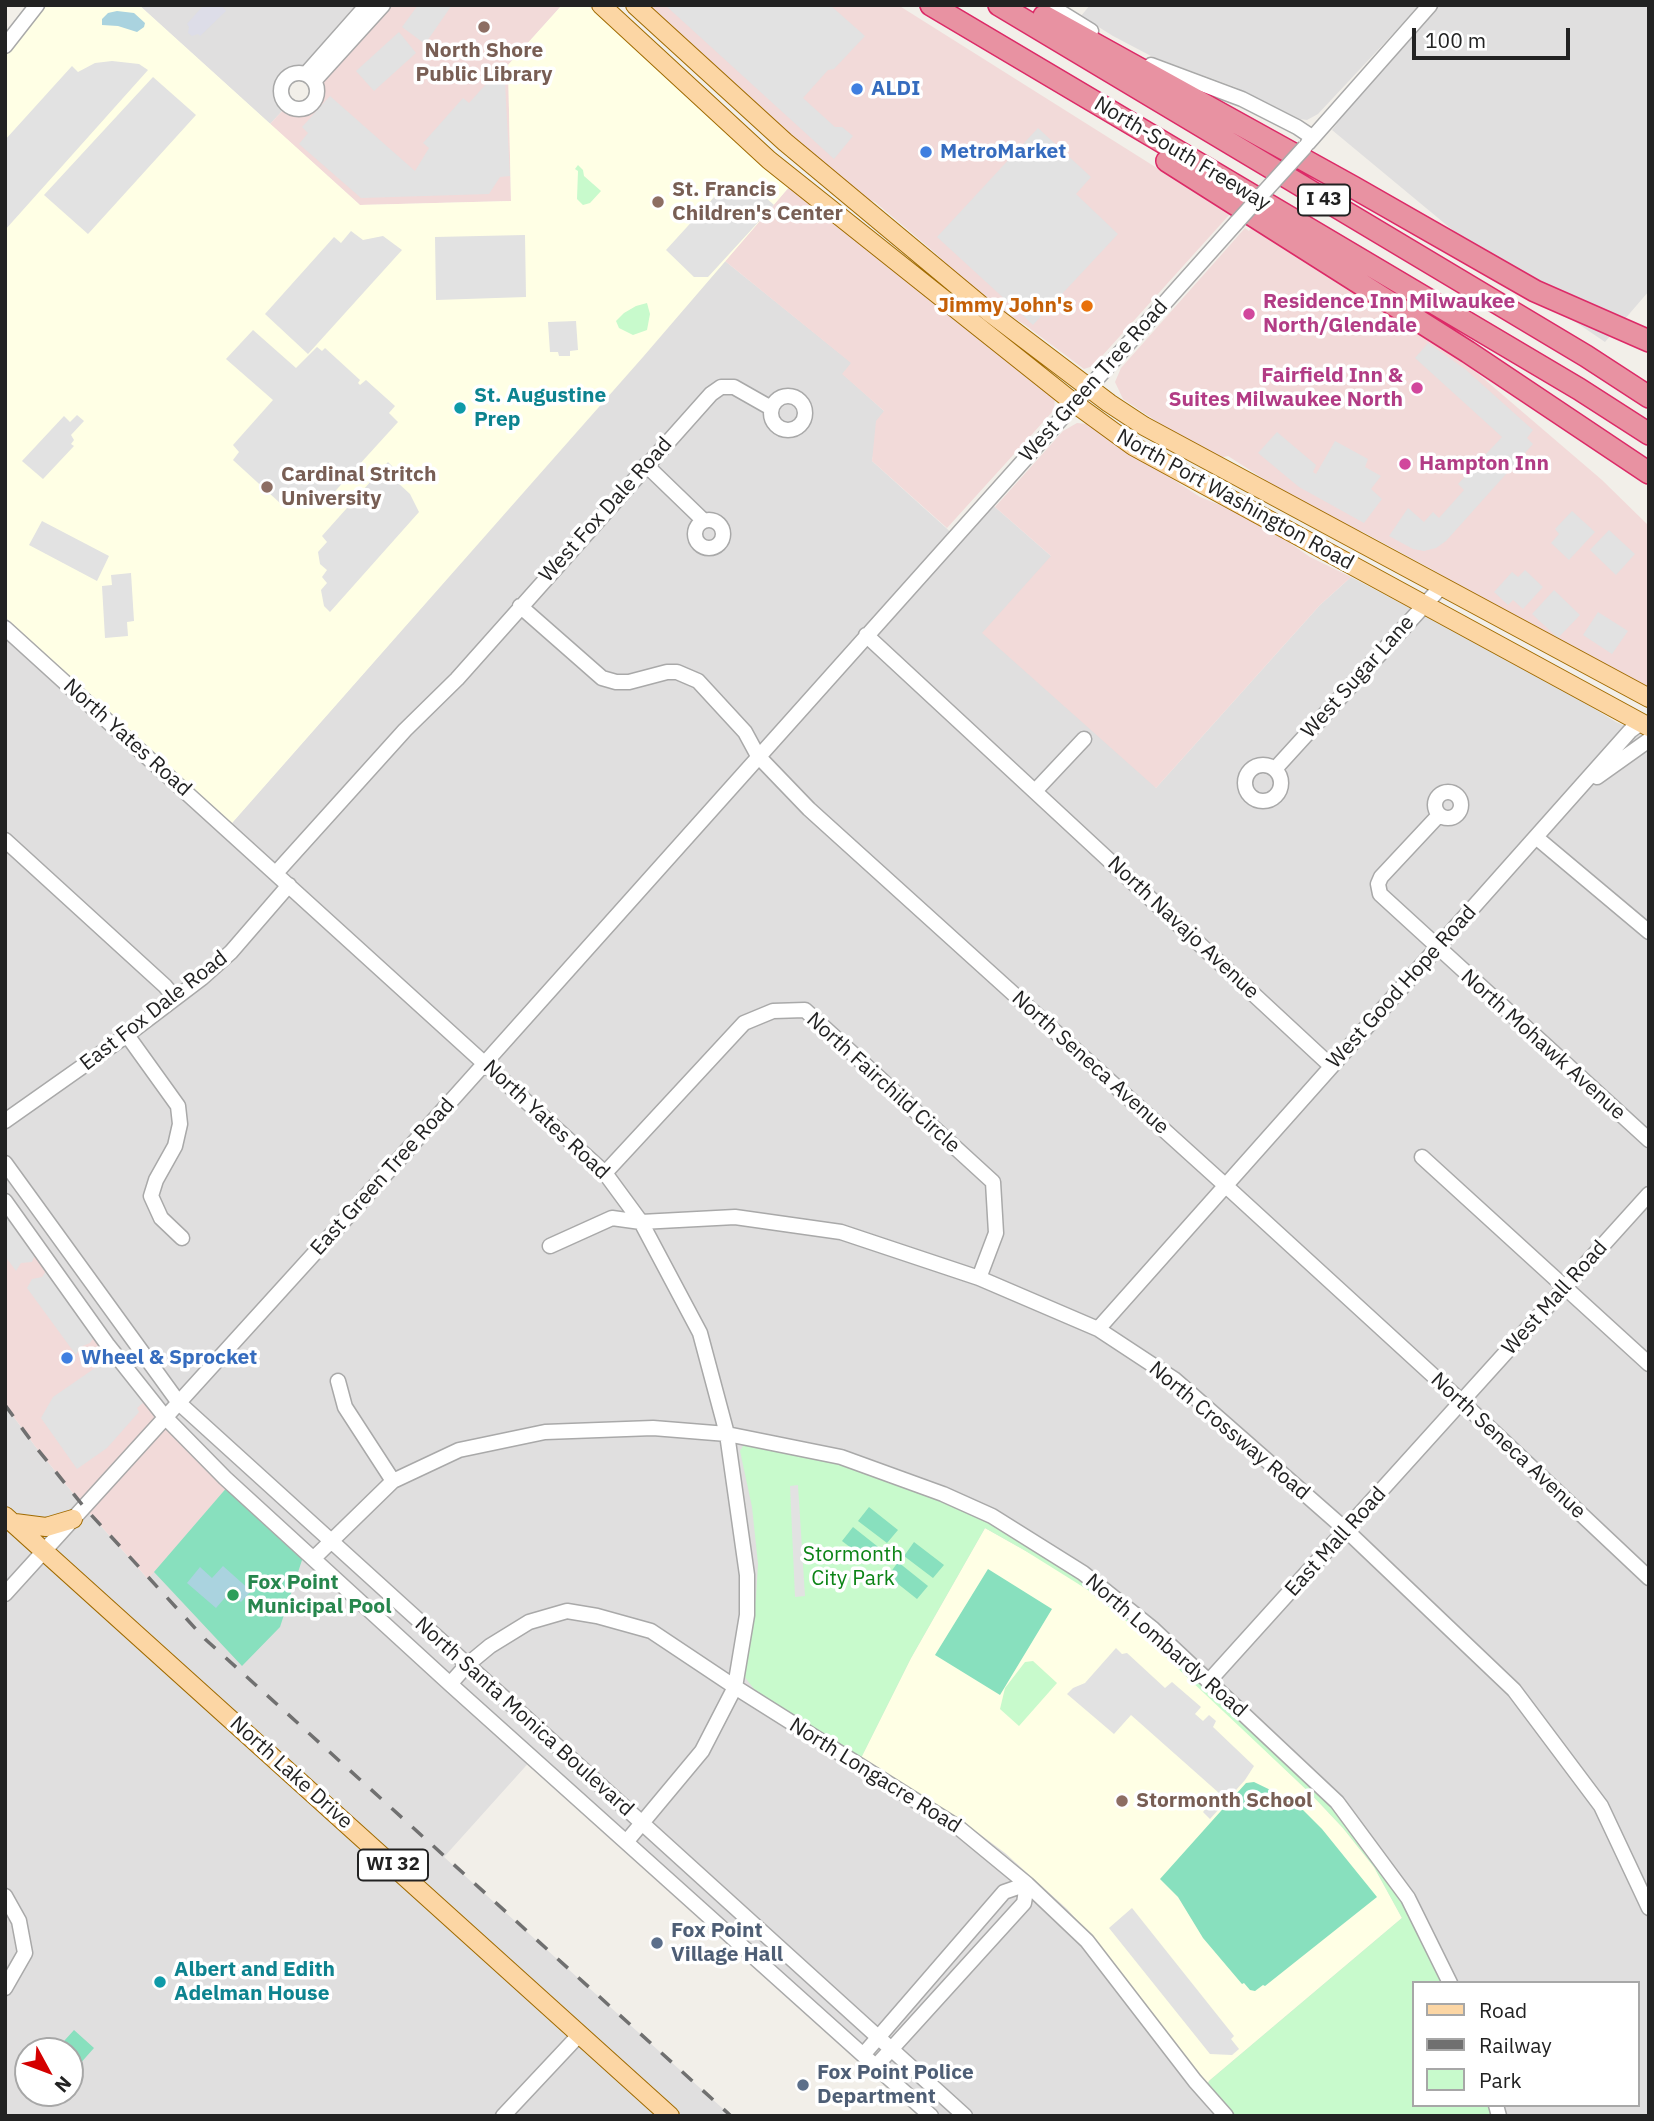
<!DOCTYPE html>
<style>
body{margin:0}
#map{position:relative;width:1654px;height:2121px;overflow:hidden;background:#f2efe9;font-family:"IBM Plex Sans",sans-serif}
canvas{display:block}
.frame{position:absolute;inset:0;border:7px solid #222;pointer-events:none}
.legend{position:absolute;left:1412px;top:1981px;width:228px;height:126px;box-sizing:border-box;background:#fff;border:2px solid #a7a7a7;margin:0;padding:9px 12px;list-style:none;font-size:21px;color:#222}
.legend li{display:flex;align-items:center;gap:14px;height:35px}
.legend b{width:35px;border:2px solid #a7a7a7}
.north{position:absolute;left:14px;top:2037px;width:70px;height:70px;box-sizing:border-box;background:#fff;border:2px solid #a7a7a7;border-radius:50%;rotate:131deg;font-size:19px;font-weight:700;line-height:28px;text-align:center;color:#222}
.north::after{content:'';display:block;margin:auto;width:24px;height:32px;background:#d40000;clip-path:polygon(50% 0,100% 100%,50% 72%,0 100%)}
.scale{position:absolute;left:1412px;top:28px;width:158px;height:32px;box-sizing:border-box;border:4px solid #222;border-top:0;padding-left:9px;font-size:21px;line-height:24px;white-space:nowrap;color:#222;-webkit-text-stroke:5px #fff;paint-order:stroke}
</style>
<div id="map">
<canvas width="1654" height="2121"></canvas>
<div class="frame"></div>
<ul class="legend">
<li><b style="height:9px;background:#fcd6a4"></b>Road</li>
<li><b style="height:9px;background:#707070"></b>Railway</li>
<li><b style="height:19px;background:#c8facc"></b>Park</li>
</ul>
<div class="north">N</div>
<div class="scale">100 m</div>
</div>
<script>
const c = document.querySelector('canvas').getContext('2d');
c.lineJoin = 'round';
function fill(path, color) { c.fillStyle = color; c.fill(path, 'evenodd'); }
const shape = rows => new Path2D(rows.map(r => 'M' + r).join(''));
function strokePath(path, color, width, dash) { c.strokeStyle = color; c.lineWidth = width; c.lineCap = dash ? 'butt' : 'round'; c.setLineDash(dash || []); c.stroke(path); }
function write(font, color, halo, rows, align = 'center') {
  c.font = font + ' "IBM Plex Sans",sans-serif'; c.lineWidth = 7; c.setLineDash([]); c.textBaseline = 'middle'; c.strokeStyle = halo; c.fillStyle = color; for (const [text, x, y, turn = 0] of rows) {
    c.save(); c.translate(x, y); c.rotate((+turn || 0) * Math.PI / 180); c.textAlign = isNaN(turn) ? turn : align; if (halo) c.strokeText(text, 0, 0); c.fillText(text, 0, 0); c.restore();
  }
}
const residential = shape([
 [139,5,360,5,307,65,293,69,281,77,277,85,277,95,285,108,270,124],
 [1090,5,1420,5,1318,114,1307,120,1300,119,1235,87,1153,57,1113,36,1081,16],
 [1438,5,1649,5,1649,291,1605,342,1508,276,1332,130,1366,85],
 [725,261,852,363,843,374,884,411,872,461,955,536,987,500,1051,556,1156,788,1320,605,1351,577,1549,681,1616,722,1649,737,1649,2116,931,2116,533,1758,444,1857,731,2116,5,2116,5,1405,35,1446,84,1507,148,1579,165,1417,5,1201,5,617,232,823],
 [1414,1983,1638,1983,1638,2105,1414,2105],
 [28,2051,70,2051,70,2093,28,2093]
]);
const commercial = shape([
 [391,5,562,5,508,65,511,201,360,205,270,124,285,108,298,113,313,109,321,97,322,86,326,77],
 [645,5,898,5,1230,214,1093,366,1084,369,1025,325,987,302,934,252,875,202,856,193,833,174],
 [790,186,1055,397,1054,410,947,528,872,461,876,421,884,411,842,374,851,363,725,261],
 [1245,228,1249,231,1251,228,1462,360,1602,480,1649,526,1649,692,1505,614,1433,570,1361,531,1354,532,1315,512,1228,456,1219,458,1192,445,1123,399,1115,382,1121,368],
 [1077,423,1088,424,1200,497,1235,511,1265,526,1310,557,1351,577,1320,605,1156,788,982,633,1051,556,995,507,1063,431],
 [5,1201,107,1344,231,1483,148,1579,84,1507,35,1446,5,1405]
]);
const education = shape([
 [39,5,139,5,360,205,511,201,508,65,562,5,587,5,790,186,643,357,232,823,5,617,5,52],
 [985,1528,1056,1568,1088,1590,1135,1628,1195,1683,1311,1794,1343,1828,1374,1867,1402,1918,1209,2081,1207,2086,1103,1950,1067,1909,1005,1853,977,1832,860,1760,911,1658]
]);
const park = shape([
 [578,165,583,170,584,176,601,191,590,203,583,205,577,199,578,171,575,169],
 [647,303,650,314,647,330,633,335,619,328,616,321,624,313,636,306],
 [750,1444,842,1464,910,1485,999,1526,1063,1565,1134,1621,1294,1766,1361,1842,1408,1911,1446,1983,1414,1983,1414,2105,1492,2105,1493,2116,1232,2116,1207,2086,1209,2081,1402,1918,1374,1867,1343,1828,1311,1794,1135,1628,1088,1590,1024,1550,985,1528,911,1658,860,1760,754,1689,744,1676,756,1597,758,1564,752,1507,740,1451,743,1446],
 [1033,1661,1057,1683,1019,1726,1000,1709,1005,1688,1025,1662]
]);
const pitch = shape([
 [229,1485,304,1554,280,1627,242,1666,154,1572],
 [869,1507,898,1530,887,1543,858,1521],
 [853,1527,882,1550,872,1564,842,1541],
 [914,1542,944,1565,933,1578,904,1556],
 [898,1562,928,1586,917,1599,888,1576],
 [988,1569,1052,1609,1000,1695,935,1655],
 [1254,1782,1289,1799,1302,1809,1322,1829,1377,1897,1265,1986,1263,1985,1255,1991,1250,1990,1244,1983,1242,1984,1203,1938,1178,1897,1160,1879,1246,1783],
 [74,2030,94,2048,70,2075,70,2051,55,2051]
]);
const parking = shape([
 [418,5,452,5,425,44,402,27],
 [665,5,830,5,865,36,834,69,828,70,803,98,835,127,842,127,853,136,834,159],
 [399,32,416,53,374,91,356,71],
 [112,61,139,64,148,70,5,230,5,140,72,66,78,72,95,63],
 [153,77,196,115,88,234,44,195],
 [505,82,510,176,500,177,489,194,361,198,299,144,308,133,302,127,330,96,415,171,429,148,423,143,463,98,469,103,487,83],
 [1038,128,1091,177,1076,194,1118,234,1033,325,937,237],
 [756,189,774,205,708,277,694,277,666,250,717,194],
 [351,231,363,240,383,236,402,250,308,354,265,314,334,237,341,243],
 [525,235,526,297,436,300,435,237],
 [576,321,578,350,570,351,570,356,559,356,558,352,550,352,548,322],
 [253,330,296,368,317,347,322,351,325,348,360,380,358,383,360,385,366,380,395,406,389,413,398,422,328,499,323,493,323,501,280,503,233,460,239,452,233,445,273,400,226,359],
 [1428,343,1465,369,1533,430,1527,438,1533,444,1446,541,1436,548,1424,551,1413,549,1389,536,1408,508,1424,522,1433,512,1439,518,1464,490,1458,484,1502,437,1415,358],
 [77,415,84,421,71,435,74,440,71,444,74,446,43,479,22,461,64,416,70,422],
 [1277,432,1316,465,1313,472,1316,474,1335,441,1368,459,1365,467,1381,476,1371,489,1382,499,1364,523,1299,487,1258,453],
 [388,462,395,469,400,478,397,482,410,494,419,512,330,612,324,606,321,590,327,583,322,577,327,570,320,564,318,552,327,542,322,536],
 [1572,511,1595,532,1569,560,1551,543,1559,534,1555,529],
 [42,521,109,556,97,581,29,545],
 [1609,530,1635,554,1616,575,1590,550],
 [1525,570,1543,587,1523,609,1513,600,1508,605,1494,592,1512,572,1518,577],
 [131,573,134,621,127,622,128,636,105,638,102,586,112,585,111,575],
 [1554,590,1580,615,1558,638,1532,614],
 [1598,612,1628,631,1612,654,1583,635],
 [5,1210,36,1252,32,1262,21,1263,16,1271,5,1256],
 [48,1268,95,1336,90,1343,80,1347,76,1355,27,1288,32,1279,42,1277],
 [111,1357,143,1403,137,1408,139,1412,107,1448,77,1469,41,1418,53,1397],
 [798,1485,805,1596,795,1597,790,1486],
 [1116,1648,1122,1654,1127,1653,1165,1688,1172,1682,1201,1707,1195,1714,1203,1721,1209,1715,1216,1721,1213,1727,1254,1766,1245,1780,1210,1819,1203,1812,1219,1793,1131,1715,1114,1734,1067,1694,1073,1688,1085,1683],
 [1132,1908,1234,2036,1231,2039,1239,2049,1232,2055,1210,2054,1109,1928]
]);
const plaza = shape([
 [201,5,221,5,226,11,200,36,198,34,192,36,188,33,189,27,187,24,202,7]
]);
const water = shape([
 [117,11,134,13,145,23,144,27,137,32,118,26,102,25,102,19,108,13],
 [223,1566,251,1591,241,1602,229,1593,216,1608,187,1583,200,1567,212,1578]
]);
const minor = shape([
 [1049,5,1091,31],
 [5,46,37,5],
 [1151,65,1242,99,1297,127,1312,137],
 '281 91a18 18 0 1 1 36 0a18 18 0 1 1-36 0Z',
 [306,74,367,5],
 [314,81,383,5],
 [1308,143,1430,5],
 '771 413a17 17 0 1 1 34 0a17 17 0 1 1-34 0Z',
 [646,465,704,521],
 '695 534a14 14 0 1 1 28 0a14 14 0 1 1-28 0Z',
 [520,606,602,678,616,682,629,682,667,672,677,672,698,681,745,732,758,756,809,809,1226,1186,1462,1402,1649,1578],
 [5,628,605,1173,641,1222,700,1333,727,1434,747,1575,747,1615,735,1687,702,1751,627,1841],
 [866,635,1331,1066],
 '1245 783a18 18 0 1 1 36 0a18 18 0 1 1-36 0Z',
 [1275,769,1441,587],
 [1597,777,1649,740],
 [1036,790,1084,739],
 '1435 805a13 13 0 1 1 26 0a13 13 0 1 1-26 0Z',
 [1439,815,1381,877,1378,884,1380,894,1649,1140],
 [1537,838,1649,932],
 [5,840,165,986,175,998],
 [276,873,405,730,457,679,711,394,721,387,734,387,771,408],
 [127,1035,178,1106,180,1124,175,1146,156,1180,151,1196,161,1218,182,1238],
 [5,1121,127,1035,202,978,231,952,289,885],
 [1422,1157,1649,1364],
 [5,1163,179,1403,965,2116],
 [605,1173,744,1023,773,1011,805,1010,993,1182,996,1233,979,1278],
 [5,1201,107,1344,165,1417,225,1478,450,1684,931,2116],
 [550,1246,612,1218,641,1222,735,1217,841,1232,979,1278,1098,1329,1174,1379,1346,1530,1514,1690,1601,1806,1649,1908],
 [1098,1329,1630,731,1641,723],
 [338,1381,345,1407,393,1481],
 [314,1558,393,1481,459,1450,545,1432,653,1428,727,1434,841,1457,943,1494,992,1516,1083,1573,1153,1629,1337,1802,1408,1898,1450,1983],
 [5,1594,341,1224,1237,222],
 [1209,1681,1649,1194],
 [450,1684,467,1665,490,1646,529,1622,567,1611,597,1616,651,1631,735,1687,959,1828,1027,1884,1087,1941,1195,2081,1226,2116],
 [5,1896,19,1921,25,1953,5,1988],
 [863,2055,1004,1892,1027,1884],
 [876,2066,1024,1903,1027,1884],
 [1496,2105,1499,2116],
 [503,2116,580,2034]
]);
const major = shape([
 [601,5,769,160,1074,403,1133,446,1649,727],
 [635,5,785,142,989,312,1109,403,1144,426,1649,698],
 [5,1516,670,2116],
 [15,1523,46,1527,73,1519]
]);
const highway = shape([
 [931,5,1579,389,1649,434],
 [999,5,1586,356,1649,397],
 [1044,16,1353,187,1535,291,1649,341],
 [1167,161,1468,352,1649,473]
]);
const rail = shape([
 [5,1405,35,1446,84,1507,205,1639,731,2116]
]);
const minorBridge = shape([
 [1237,222,1305,147]
]);
const markers = [
 [484,27,7,"#8d6e63"],
 [857,89,7,"#3f7fe0"],
 [926,152,7,"#3f7fe0"],
 [658,202,7,"#8d6e63"],
 [1087,306,7,"#e8710a"],
 [1249,314,7,"#d1479c"],
 [1417,388,7,"#d1479c"],
 [460,408,7,"#0f9aa8"],
 [1405,464,7,"#d1479c"],
 [267,487,7,"#8d6e63"],
 [67,1358,7,"#3f7fe0"],
 [233,1595,7,"#2e9e5b"],
 [1122,1801,7,"#8d6e63"],
 [657,1943,7,"#5c6f8a"],
 [160,1982,7,"#0f9aa8"],
 [803,2085,7,"#5c6f8a"]
];
const shields = [
 [1324,200,52],
 [393,1865,70]
];
const shieldNames = [
 ["I 43",1324,200],
 ["WI 32",393,1865]
];
const educationNames = [
 ["North Shore",484,51,"center"],
 ["Public Library",484,75,"center"],
 ["St. Francis",672,190],
 ["Children's Center",672,214],
 ["Cardinal Stritch",281,475],
 ["University",281,499],
 ["Stormonth School",1136,1801]
];
const shopNames = [
 ["ALDI",871,89],
 ["MetroMarket",940,152],
 ["Wheel & Sprocket",81,1358]
];
const streetNames = [
 ["North-South Freeway",1182,154,31],
 ["West Green Tree Road",1094,381,-48],
 ["North Port Washington Road",1235,500,29],
 ["West Fox Dale Road",606,510,-48],
 ["West Sugar Lane",1358,677,-48],
 ["North Yates Road",127,738,42],
 ["North Navajo Avenue",1183,928,43],
 ["West Good Hope Road",1402,987,-48],
 ["East Fox Dale Road",154,1011,-38],
 ["North Mohawk Avenue",1543,1045,42],
 ["North Seneca Avenue",1090,1063,42],
 ["North Fairchild Circle",883,1083,42],
 ["North Yates Road",546,1120,43],
 ["East Green Tree Road",383,1177,-48],
 ["West Mall Road",1555,1298,-48],
 ["North Crossway Road",1229,1431,40],
 ["North Seneca Avenue",1508,1446,43],
 ["East Mall Road",1336,1542,-48],
 ["North Lombardy Road",1166,1646,41],
 ["North Santa Monica Boulevard",524,1717,42],
 ["North Lake Drive",291,1773,42],
 ["North Longacre Road",875,1776,32]
];
const hotelNames = [
 ["Residence Inn Milwaukee",1263,302],
 ["North/Glendale",1263,326],
 ["Fairfield Inn &",1403,376,"right"],
 ["Suites Milwaukee North",1403,400,"right"],
 ["Hampton Inn",1419,464]
];
const foodNames = [
 ["Jimmy John's",1073,306]
];
const cultureNames = [
 ["St. Augustine",474,396],
 ["Prep",474,420],
 ["Albert and Edith",174,1970],
 ["Adelman House",174,1994]
];
const parkNames = [
 ["Stormonth",853,1555],
 ["City Park",853,1579]
];
const leisureNames = [
 ["Fox Point",247,1583],
 ["Municipal Pool",247,1607]
];
const serviceNames = [
 ["Fox Point",671,1931],
 ["Village Hall",671,1955],
 ["Fox Point Police",817,2073],
 ["Department",817,2097]
];
fill(residential, '#e0dfdf');
fill(commercial, '#f2dad9');
fill(education, '#ffffe5');
fill(park, '#c8facc');
fill(pitch, '#88e0be');
fill(parking, '#e2e2e2');
fill(plaza, '#dddde8');
fill(water, '#aad3df');
strokePath(minor, '#a9a9a9', 17);
strokePath(major, '#a06b00', 20);
strokePath(highway, '#dc2a67', 24);
strokePath(minor, '#fff', 14);
strokePath(major, '#fcd6a4', 18);
strokePath(highway, '#e892a2', 21);
strokePath(rail, '#707070', 3.5, [14, 14]);
strokePath(minorBridge, '#a9a9a9', 17, []);
strokePath(minorBridge, '#fff', 14);
for (const [x, y, r, color] of markers) { const dot = new Path2D(); dot.arc(x, y, r, 0, 2 * Math.PI); c.fillStyle = color; c.fill(dot); strokePath(dot, '#fff', 2.5); }
for (const [x, y, w] of shields) { const box = new Path2D(); box.roundRect(x - w / 2, y - 15.5, w, 31, 5); c.fillStyle = '#fff'; c.fill(box); strokePath(box, '#222', 2); }
write('bold 19px', '#222', null, shieldNames);
write('bold 21px', '#785e54', '#fff', educationNames, 'left');
write('bold 21px', '#366cbe', '#fff', shopNames, 'left');
write('21px', '#222', '#fff', streetNames);
write('bold 21px', '#b23c85', '#fff', hotelNames, 'left');
write('bold 21px', '#c56008', '#fff', foodNames, 'right');
write('bold 21px', '#0d838f', '#fff', cultureNames, 'left');
write('21px', '#0c8416', '#fff', parkNames);
write('bold 21px', '#27864d', '#fff', leisureNames, 'left');
write('bold 21px', '#4e5e75', '#fff', serviceNames, 'left');
</script>
